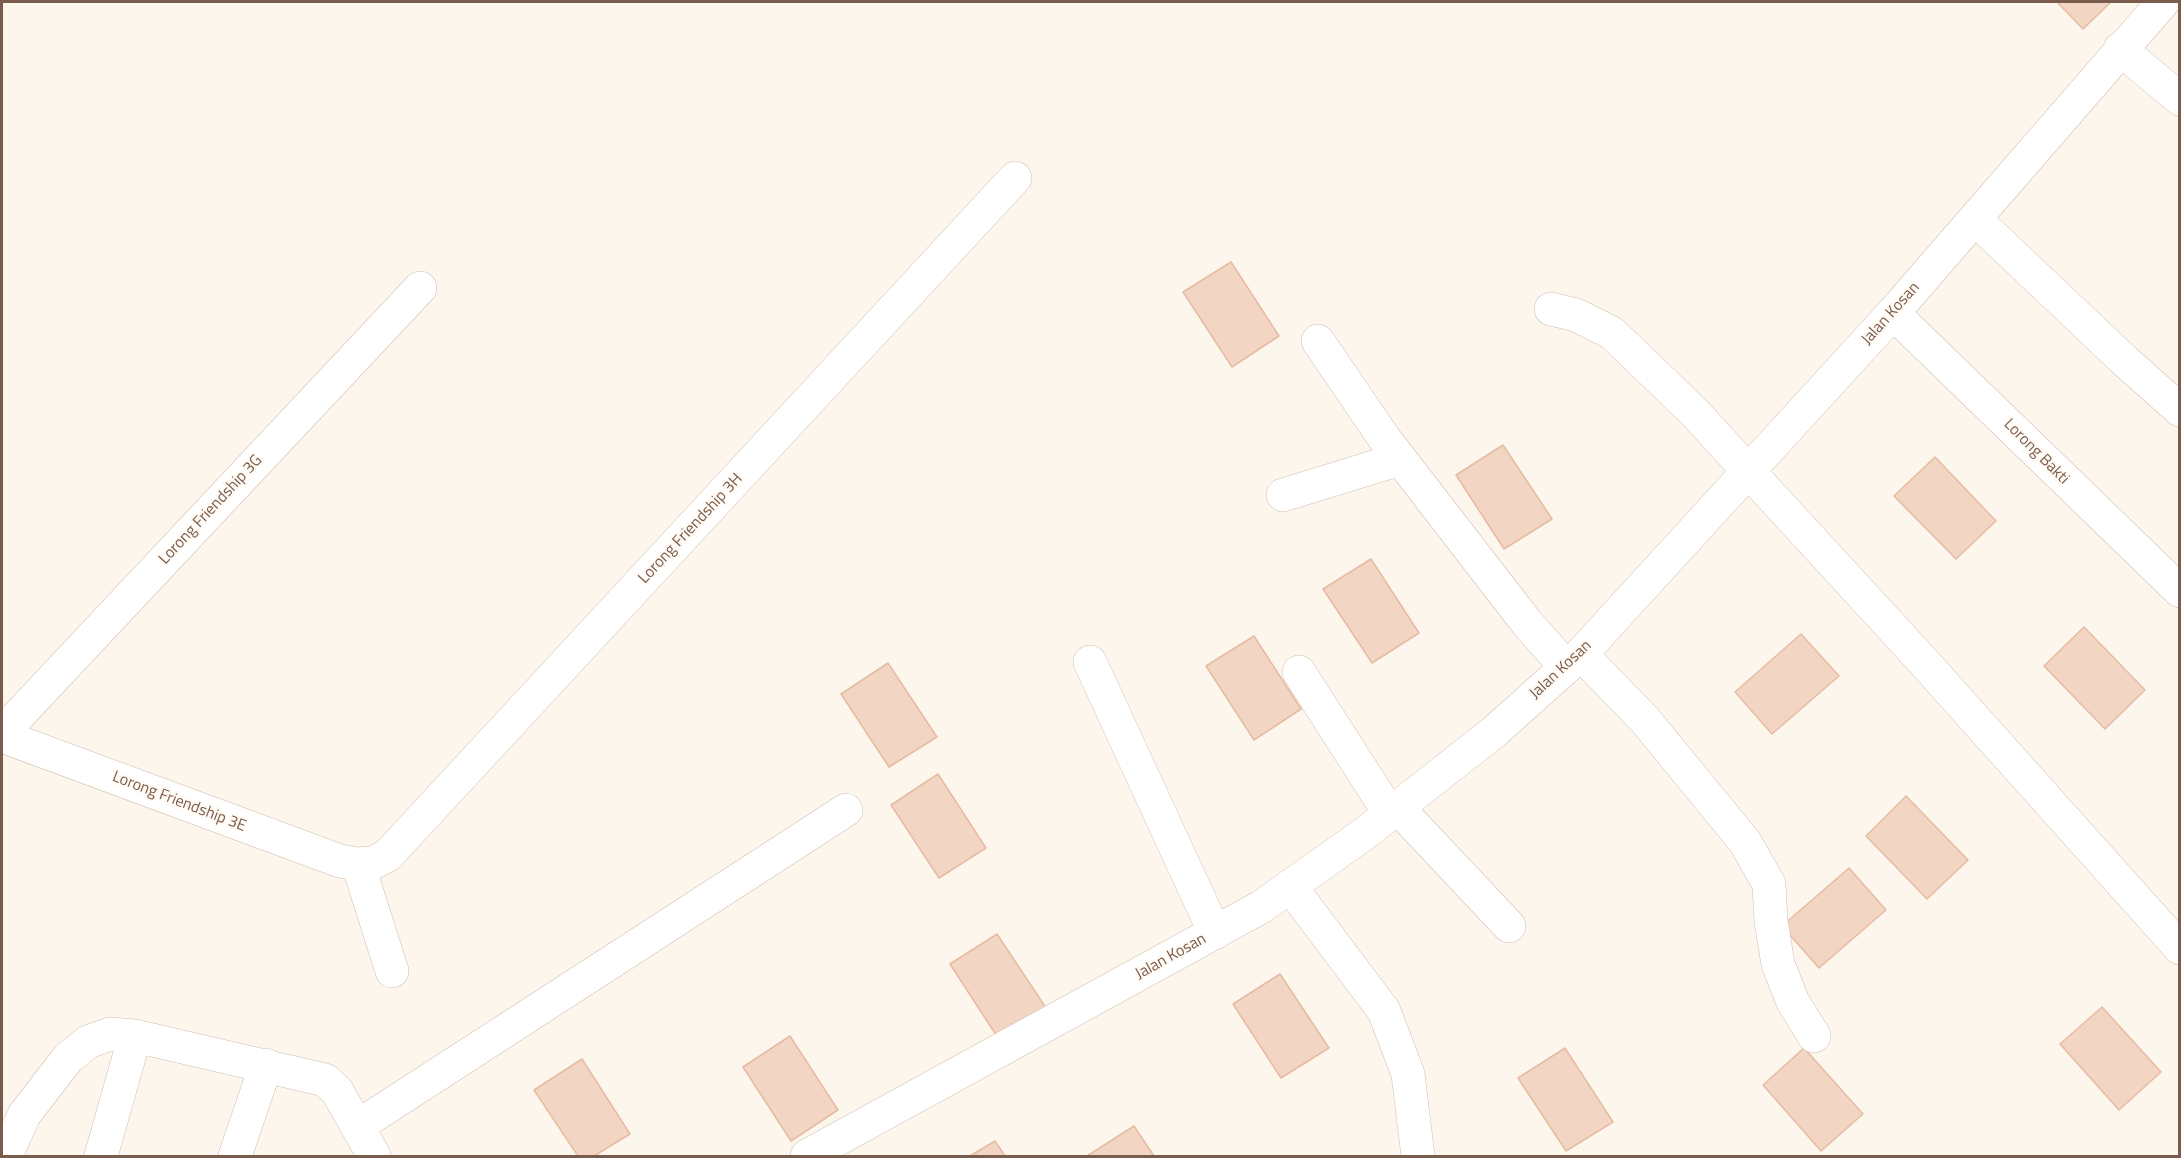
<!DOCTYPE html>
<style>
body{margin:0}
#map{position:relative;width:2181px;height:1158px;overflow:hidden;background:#fdf6ec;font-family:"Titillium Web",sans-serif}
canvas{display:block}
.frame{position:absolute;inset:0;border:3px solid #7a5c4d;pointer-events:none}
</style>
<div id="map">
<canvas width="2181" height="1158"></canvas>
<div class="frame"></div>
</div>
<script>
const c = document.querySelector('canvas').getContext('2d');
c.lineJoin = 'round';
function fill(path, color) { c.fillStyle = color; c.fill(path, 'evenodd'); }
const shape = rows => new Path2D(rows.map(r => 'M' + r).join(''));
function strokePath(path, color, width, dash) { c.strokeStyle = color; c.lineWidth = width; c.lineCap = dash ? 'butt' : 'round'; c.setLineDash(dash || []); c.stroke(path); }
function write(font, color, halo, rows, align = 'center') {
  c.font = font + ' "Titillium Web",sans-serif'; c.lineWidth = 4.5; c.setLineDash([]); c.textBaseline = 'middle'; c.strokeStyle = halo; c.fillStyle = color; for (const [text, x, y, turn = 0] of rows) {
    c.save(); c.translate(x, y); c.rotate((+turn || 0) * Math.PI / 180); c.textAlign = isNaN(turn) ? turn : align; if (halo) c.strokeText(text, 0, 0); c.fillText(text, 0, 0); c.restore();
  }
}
const building = shape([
 [2057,2,2111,2,2083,29,2057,2],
 [1231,262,1279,336,1232,367,1183,292,1231,262],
 [1503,445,1552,519,1504,549,1456,475,1503,445],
 [1935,457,1996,521,1956,559,1894,496,1935,457],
 [1371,559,1419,633,1372,663,1323,589,1371,559],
 [2084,627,2145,690,2105,729,2044,666,2084,627],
 [1801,634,1839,676,1772,734,1735,692,1801,634],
 [1254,636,1301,709,1254,740,1206,666,1254,636],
 [888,663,937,737,889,767,841,694,888,663],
 [938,774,986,848,939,878,891,805,938,774],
 [1906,796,1968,860,1927,899,1866,836,1906,796],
 [1849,868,1886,910,1819,968,1782,926,1849,868],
 [997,934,1046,1008,998,1038,950,964,997,934],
 [1280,974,1329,1048,1281,1078,1233,1004,1280,974],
 [2102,1007,2161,1072,2119,1110,2060,1044,2102,1007],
 [790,1036,838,1110,791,1141,743,1067,790,1036],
 [1565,1048,1613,1122,1566,1151,1518,1078,1565,1048],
 [1804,1048,1863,1114,1821,1151,1763,1085,1804,1048],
 [582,1059,630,1134,594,1156,578,1156,534,1090,582,1059],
 [1134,1126,1154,1156,1087,1156,1134,1126],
 [995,1141,1005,1156,970,1156,995,1141]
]);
const minor = shape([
 [2120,49,2180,99],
 [1975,219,2125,361,2180,410],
 [1551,309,1576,315,1612,333,1695,413,1922,660,2180,948],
 [1893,313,2180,591],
 [1318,341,1384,438,1527,623,1566,667],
 [1283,495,1400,459],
 [1581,654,1645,720,1745,842,1769,884,1771,921,1778,964,1793,1002,1814,1036],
 [1090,662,1215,933],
 [1299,672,1390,814],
 [2,733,420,288],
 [2,736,340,861,358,864,373,863,388,855,1015,178],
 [1398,808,1509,926],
 [358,864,392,971],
 [1290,886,1384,1011,1408,1074,1418,1156],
 [358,1126,846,810],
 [6,1156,24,1115,68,1058,88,1042,110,1034,135,1036,325,1080,337,1091,374,1156],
 [101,1156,135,1036],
 [235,1156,266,1065],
 [807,1156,1261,907,1364,834,1494,732,1581,654,1893,313,2163,2]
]);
const streetNames = [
 ["Jalan Kosan",1891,314,-48],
 ["Lorong Bakti",2036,452,45],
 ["Lorong Friendship 3G",211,510,-47],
 ["Lorong Friendship 3H",691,529,-47],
 ["Jalan Kosan",1561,670,-43],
 ["Lorong Friendship 3E",179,802,21],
 ["Jalan Kosan",1171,957,-29]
];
fill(building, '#f3d5c3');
strokePath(building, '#e6bba3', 1.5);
strokePath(minor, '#d1beb0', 34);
strokePath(minor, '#fff', 33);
write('16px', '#7a5c4d', '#fffaf3', streetNames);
</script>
